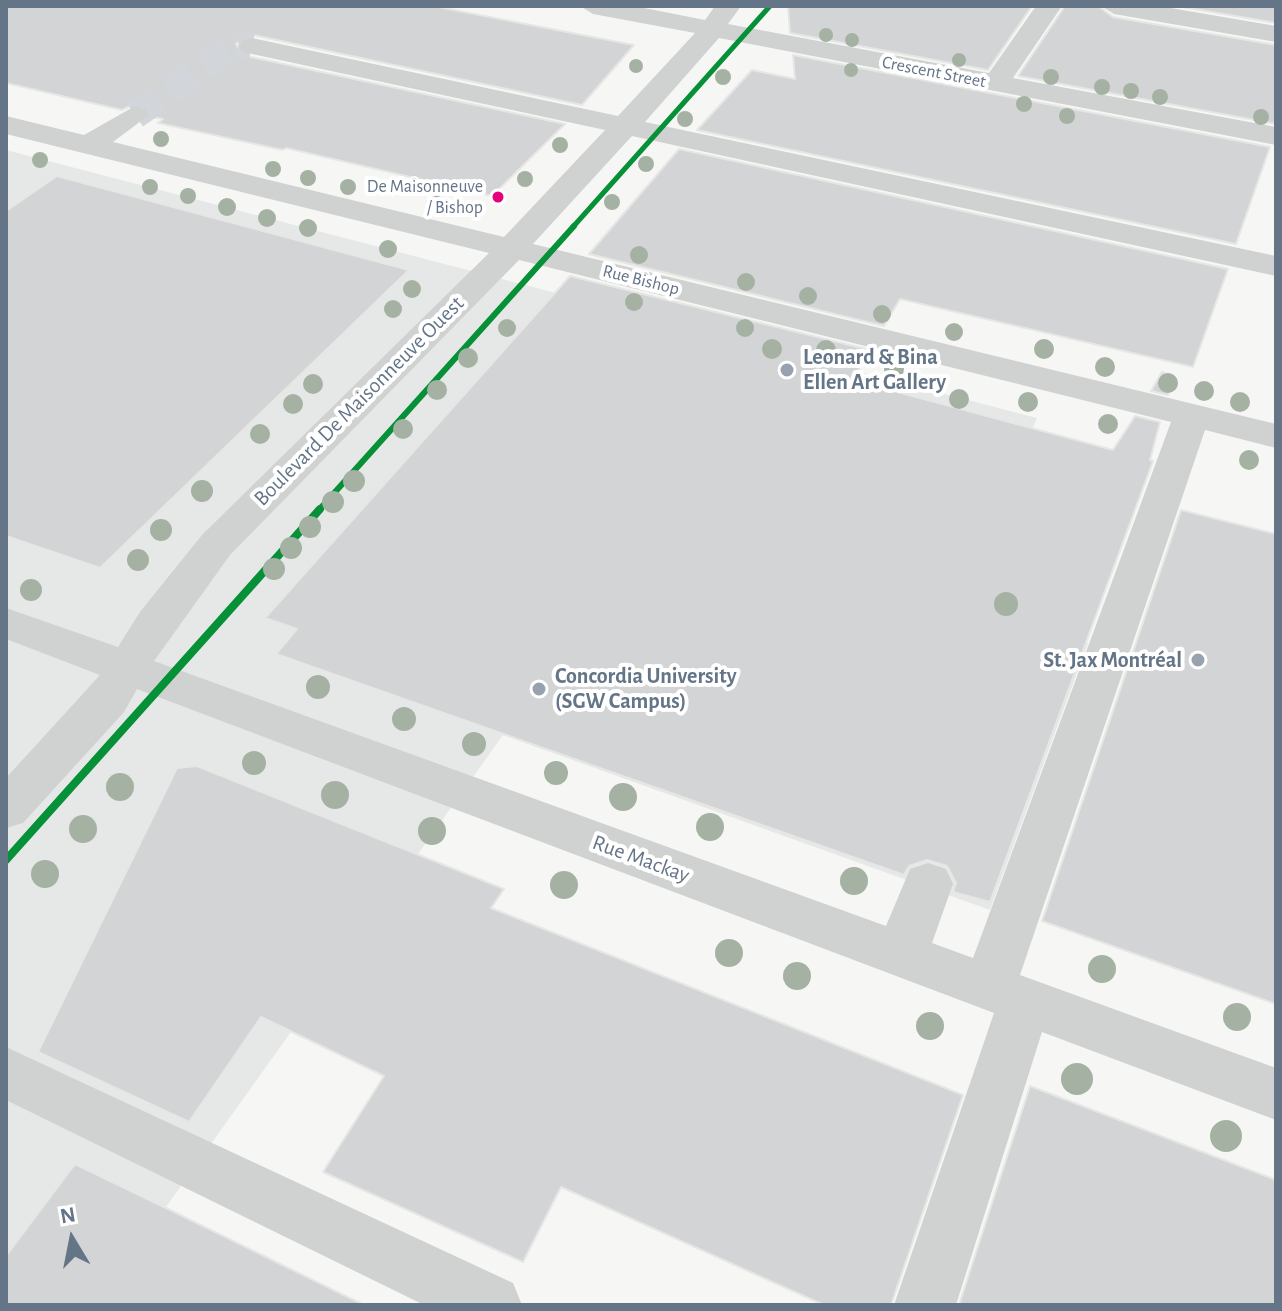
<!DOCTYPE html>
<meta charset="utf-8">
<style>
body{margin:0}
#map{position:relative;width:1282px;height:1311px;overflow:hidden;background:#f6f7f5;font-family:"Alegreya Sans",sans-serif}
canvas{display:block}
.frame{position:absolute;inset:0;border:8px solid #647588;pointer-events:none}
.north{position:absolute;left:32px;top:1199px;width:80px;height:80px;-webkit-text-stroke:6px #fff;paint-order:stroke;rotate:350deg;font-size:22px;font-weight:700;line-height:32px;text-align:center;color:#647588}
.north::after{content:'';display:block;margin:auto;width:28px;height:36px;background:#647588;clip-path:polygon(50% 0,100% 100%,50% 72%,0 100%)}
</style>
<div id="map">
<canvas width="1282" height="1311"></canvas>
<div class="frame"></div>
<div class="north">N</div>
</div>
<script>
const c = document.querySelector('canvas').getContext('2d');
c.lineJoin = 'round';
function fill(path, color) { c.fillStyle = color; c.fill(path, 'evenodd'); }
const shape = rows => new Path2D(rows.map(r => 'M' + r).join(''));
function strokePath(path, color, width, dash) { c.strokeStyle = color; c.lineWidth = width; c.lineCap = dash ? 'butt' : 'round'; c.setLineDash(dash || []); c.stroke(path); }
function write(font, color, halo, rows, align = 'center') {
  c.font = font + ' "Alegreya Sans",sans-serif'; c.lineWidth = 8; c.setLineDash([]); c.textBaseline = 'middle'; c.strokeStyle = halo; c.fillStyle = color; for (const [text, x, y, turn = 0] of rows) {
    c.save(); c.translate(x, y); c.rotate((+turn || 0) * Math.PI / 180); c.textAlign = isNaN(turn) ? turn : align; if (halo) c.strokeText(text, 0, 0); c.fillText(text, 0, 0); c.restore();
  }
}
const built = shape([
 [6,150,1037,418,958,605,1088,643,990,910,503,735,166,1207,364,1305,6,1305]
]);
const building = shape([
 [6,6,433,6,634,45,582,105,253,35,242,37,236,44,242,55,565,124,492,196,286,148,283,150,158,123,163,119,151,117,148,107,136,103,122,110,6,83,6,6],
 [788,6,1032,6,988,70,790,33,788,6],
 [1065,6,1098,6,1113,17,1276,45,1276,124,1018,76,1065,6],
 [1177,6,1276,6,1276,23,1177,6],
 [793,55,1270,147,1236,244,697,130,752,70,795,79,793,55],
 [679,149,1228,269,1193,367,900,299,884,326,589,254,679,149],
 [57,176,409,270,100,568,6,536,6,211,57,176],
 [570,276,870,350,853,380,1113,450,1135,416,1160,422,1150,460,1153,461,990,902,953,892,956,883,947,866,927,860,909,866,904,875,276,654,297,629,265,618,570,276],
 [1162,372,1173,377,1168,395,1151,391,1162,372],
 [1181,510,1276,534,1276,1004,1042,921,1181,510],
 [197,766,504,889,491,908,963,1095,891,1305,824,1305,561,1187,523,1262,323,1172,384,1076,261,1017,189,1122,38,1052,177,768,197,766],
 [1030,1086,1276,1180,1276,1305,959,1305,1030,1086],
 [75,1164,166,1208,364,1305,6,1305,6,1256,75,1164]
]);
const minorTunnel = shape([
 [135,115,239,43,252,46]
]);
const minor = shape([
 [580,6,634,6,705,20,715,6,741,6,728,24,989,73,1036,6,1062,6,1013,78,1276,127,1276,145,719,38,645,122,1276,256,1276,276,632,136,533,244,1276,424,1276,448,1205,430,1020,975,1276,1068,1276,1120,1042,1032,956,1305,894,1305,994,1013,137,689,124,712,23,823,6,828,6,778,100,675,6,639,6,608,118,647,140,612,202,535,489,253,6,134,6,116,84,135,135,106,145,109,149,115,113,142,504,237,605,130,252,54,243,52,239,46,243,40,252,38,618,116,695,33,593,14,580,6],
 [519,260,1171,422,973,958,932,943,953,884,946,869,928,863,910,869,886,926,154,661,230,555,519,260],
 [1101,6,1159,6,1276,26,1276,42,1114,14,1101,6],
 [6,1047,513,1283,522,1305,424,1305,6,1100,6,1047]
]);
const metro1Far2 = shape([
 [572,228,770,6]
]);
const metro1Far1 = shape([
 [318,511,574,226]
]);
const metro1 = shape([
 [6,860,320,509]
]);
const trees = [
 [826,35,7],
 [852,40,7],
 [959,60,7],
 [636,66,7],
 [851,70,7],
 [723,77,8],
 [1051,77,8],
 [1102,87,8],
 [1131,91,8],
 [1160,97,8],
 [1024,104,8],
 [1067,116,8],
 [1261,117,8],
 [685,119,8],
 [161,139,8],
 [560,145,8],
 [40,160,8],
 [646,164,8],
 [273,169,8],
 [308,178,8],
 [525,179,8],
 [150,187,8],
 [348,187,8],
 [188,196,8],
 [612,202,8],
 [435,204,9],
 [227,207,9],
 [267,218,9],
 [308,228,9],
 [388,249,9],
 [639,255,9],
 [746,282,9],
 [412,289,9],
 [808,296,9],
 [634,302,9],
 [393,309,9],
 [882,314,9],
 [507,328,9],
 [745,328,9],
 [954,332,9],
 [772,349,10],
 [1044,349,10],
 [826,350,10],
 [468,358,10],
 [1105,367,10],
 [894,369,10],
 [1168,383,10],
 [313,384,10],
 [437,390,10],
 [1204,391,10],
 [959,399,10],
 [1028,402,10],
 [1240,402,10],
 [293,404,10],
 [1108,424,10],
 [403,429,10],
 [260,434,10],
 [1249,460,10],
 [354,481,11],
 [202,491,11],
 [333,502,11],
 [310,527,11],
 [161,530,11],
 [291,548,11],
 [138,560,11],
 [274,569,11],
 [31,590,11],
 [1006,604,12],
 [318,687,12],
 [404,719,12],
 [474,744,12],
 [254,763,12],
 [556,773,12],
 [120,787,14],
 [335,795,14],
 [623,797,14],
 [710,827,14],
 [83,829,14],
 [432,831,14],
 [45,874,14],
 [854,881,14],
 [564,885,14],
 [729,953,14],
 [1102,969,14],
 [797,976,14],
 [1237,1017,14],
 [930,1026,14],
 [1077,1079,16],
 [1226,1136,16]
];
const markers = [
 [498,197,7,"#e5007d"],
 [787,370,8,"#97a2ae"],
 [1198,660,8,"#97a2ae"],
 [539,689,8,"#97a2ae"]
];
const farStreetnames = [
 ["Crescent Street",934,72,11],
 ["Rue Bishop",641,280,14]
];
const farBusnames = [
 ["De Maisonneuve",483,187],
 ["/ Bishop",483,208]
];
const poiNames = [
 ["Leonard & Bina",803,357],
 ["Ellen Art Gallery",803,382],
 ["St. Jax Montréal",1182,660,"right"],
 ["Concordia University",555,676],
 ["(SGW Campus)",555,701]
];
const streetNames = [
 ["Boulevard De Maisonneuve Ouest",359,401,-45],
 ["Rue Mackay",641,859,20]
];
fill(built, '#e6e8e8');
fill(building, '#d3d4d5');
strokePath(building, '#e6e6e5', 2);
strokePath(minorTunnel, '#d2d6da', 28, [28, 14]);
fill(minor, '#d0d2d2');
strokePath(metro1Far2, '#069037', 5);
strokePath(metro1Far1, '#069037', 6);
strokePath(metro1, '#069037', 8);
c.fillStyle = '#a5b2a3';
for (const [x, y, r] of trees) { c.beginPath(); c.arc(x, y, r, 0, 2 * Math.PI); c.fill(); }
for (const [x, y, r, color] of markers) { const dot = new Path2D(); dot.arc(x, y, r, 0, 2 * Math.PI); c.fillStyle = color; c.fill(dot); strokePath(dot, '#fff', 3); }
write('18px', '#647588', '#fff', farStreetnames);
write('18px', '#647588', '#fff', farBusnames, 'right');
write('bold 22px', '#647588', '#fff', poiNames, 'left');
write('22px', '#647588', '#fff', streetNames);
</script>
